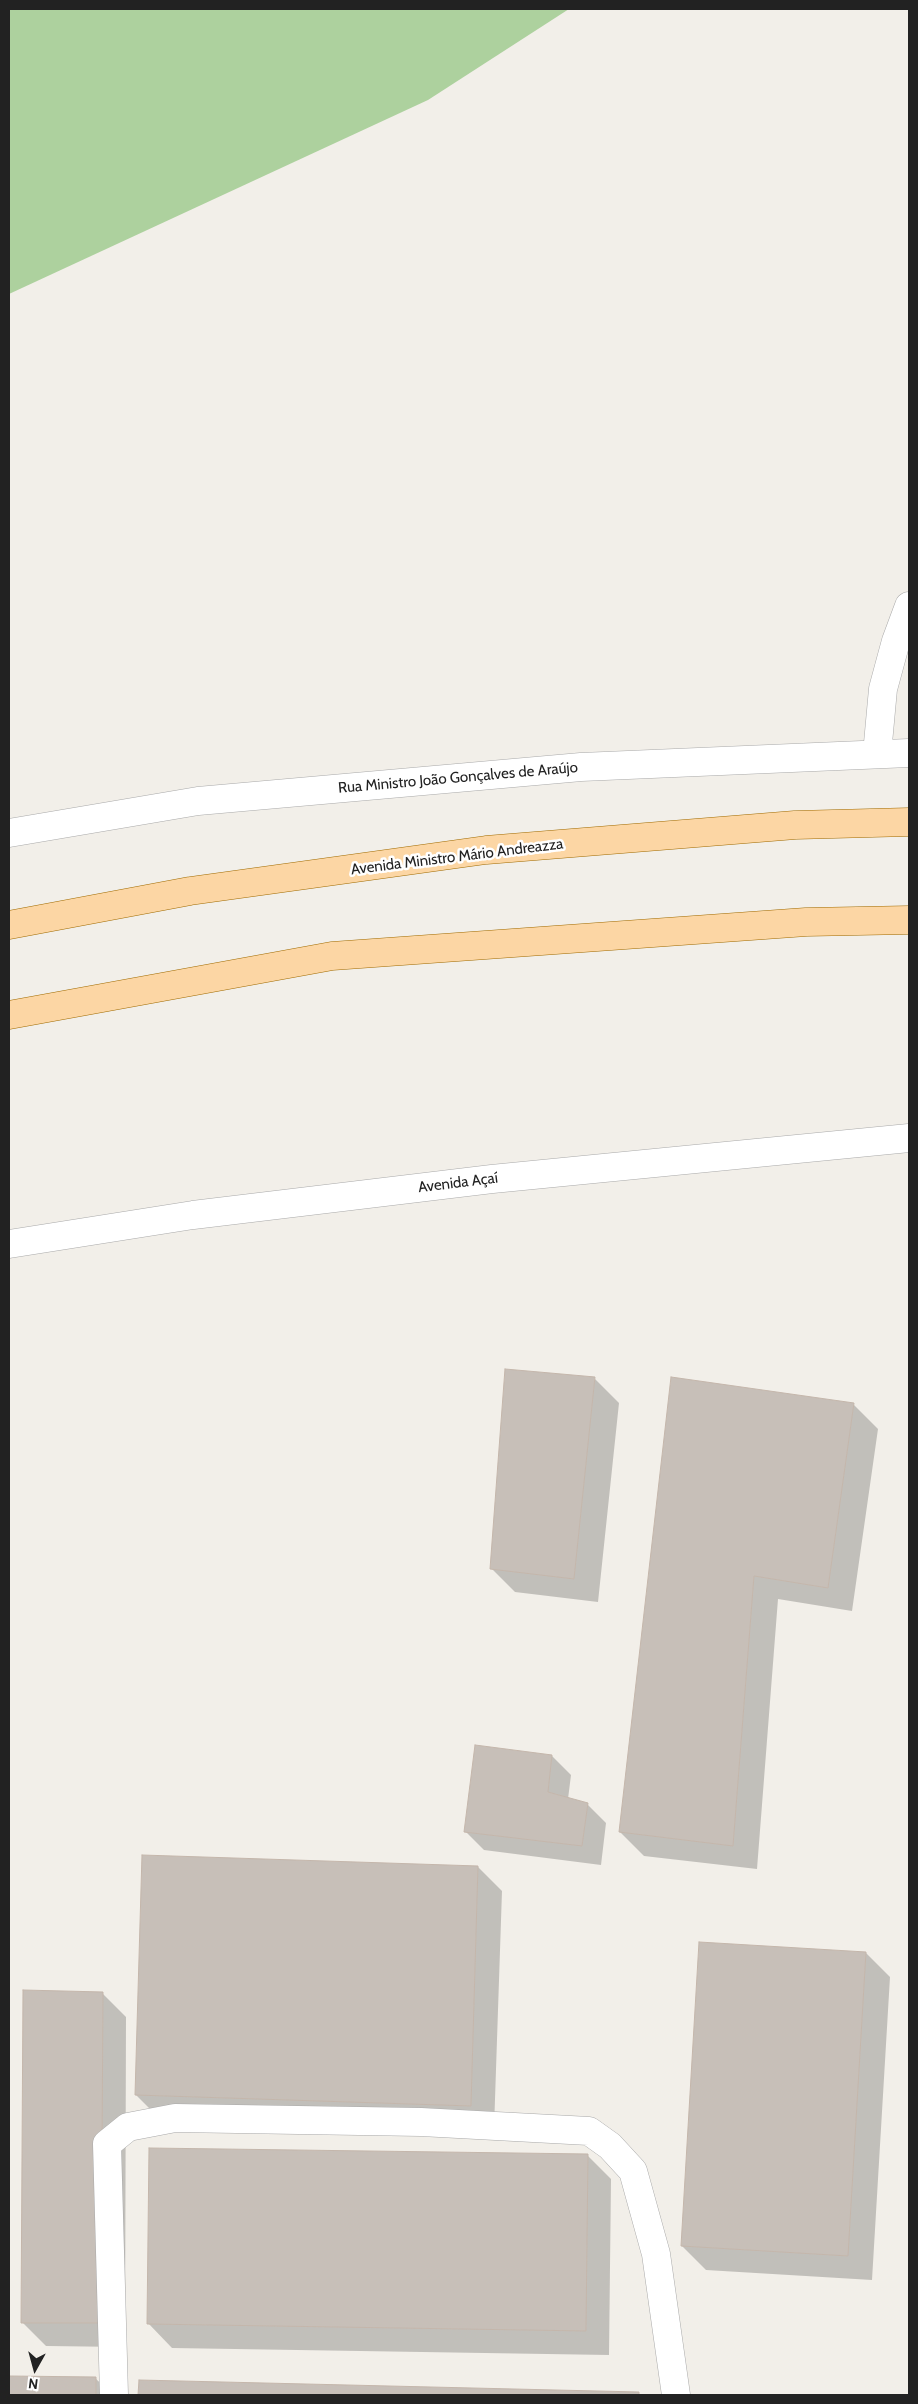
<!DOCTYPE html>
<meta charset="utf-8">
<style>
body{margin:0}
#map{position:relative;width:918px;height:2404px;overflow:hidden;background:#f2efe9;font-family:Cabin,sans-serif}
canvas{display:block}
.frame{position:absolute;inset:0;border:10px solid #222;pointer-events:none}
.north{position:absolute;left:10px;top:2344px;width:50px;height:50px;-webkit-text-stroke:4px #fff;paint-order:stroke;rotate:187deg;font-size:14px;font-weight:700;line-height:20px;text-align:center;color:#222}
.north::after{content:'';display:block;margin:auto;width:18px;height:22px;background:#222;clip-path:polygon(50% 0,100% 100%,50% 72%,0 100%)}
</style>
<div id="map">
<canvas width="918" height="2404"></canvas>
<div class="frame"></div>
<div class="north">N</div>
</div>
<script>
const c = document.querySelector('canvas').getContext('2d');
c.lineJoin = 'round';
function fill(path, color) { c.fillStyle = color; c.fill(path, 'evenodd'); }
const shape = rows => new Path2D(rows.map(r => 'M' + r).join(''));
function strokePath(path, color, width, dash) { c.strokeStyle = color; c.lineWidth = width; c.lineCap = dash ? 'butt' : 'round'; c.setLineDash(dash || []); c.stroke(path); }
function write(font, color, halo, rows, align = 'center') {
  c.font = font + ' Cabin,sans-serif'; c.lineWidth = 5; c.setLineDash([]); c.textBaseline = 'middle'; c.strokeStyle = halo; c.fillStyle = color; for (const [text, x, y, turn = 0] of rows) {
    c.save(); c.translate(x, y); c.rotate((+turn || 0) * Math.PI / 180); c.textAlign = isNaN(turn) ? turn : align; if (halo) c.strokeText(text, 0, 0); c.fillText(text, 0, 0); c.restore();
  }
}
const forest = shape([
 [9,9,569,9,428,100,9,294]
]);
const shadow = shape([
 [595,1379,619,1403,598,1602,515,1592,491,1568],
 [672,1379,854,1405,878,1429,852,1611,778,1599,757,1869,644,1856,620,1832],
 [552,1756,571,1775,568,1799,587,1804,606,1823,601,1865,484,1850,465,1831],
 [478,1867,502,1891,494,2129,160,2119,136,2095],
 [866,1953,890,1977,872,2280,706,2270,682,2246],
 [102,1993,126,2017,125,2347,46,2346,22,2322],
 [587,2155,611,2179,609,2355,172,2348,148,2323],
 [9,2377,95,2378,113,2395,9,2395],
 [140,2381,638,2393,640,2395,139,2395]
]);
const building = shape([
 [505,1369,595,1377,574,1579,490,1569,505,1369],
 [671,1377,854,1403,828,1588,754,1576,733,1846,619,1832,671,1377],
 [475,1745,552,1755,548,1792,588,1803,582,1846,464,1832,475,1745],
 [142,1855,478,1866,471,2106,135,2095,142,1855],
 [699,1942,866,1952,848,2256,681,2246,699,1942],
 [23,1990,103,1992,101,2323,21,2323,23,1990],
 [149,2148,588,2154,586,2331,147,2324,149,2148],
 [9,2376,96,2377,96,2395,9,2395,9,2376],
 [139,2380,639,2392,639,2395,138,2395,139,2380]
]);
const minor = shape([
 [877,754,883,689,896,641,909,606],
 [9,833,198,801,581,767,909,753],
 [9,1244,193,1215,492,1179,909,1138],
 [114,2395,107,2144,128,2127,175,2118,421,2122,589,2131,610,2146,633,2171,656,2254,676,2395]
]);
const major = shape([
 [9,925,190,891,486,850,795,825,909,822],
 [9,1015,332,956,806,922,909,920]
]);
const streetNames = [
 ["Rua Ministro João Gonçalves de Araújo",458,778,-5],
 ["Avenida Ministro Mário Andreazza",457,857,-7],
 ["Avenida Açaí",458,1183,-7]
];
fill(forest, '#add19e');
fill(shadow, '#0003');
fill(building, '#c7bfb8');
strokePath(building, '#c4b6ab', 1);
strokePath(minor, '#a9a9a9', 29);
strokePath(major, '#a06b00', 29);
strokePath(minor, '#fff', 28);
strokePath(major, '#fcd6a4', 28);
write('15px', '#222', '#fff', streetNames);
</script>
